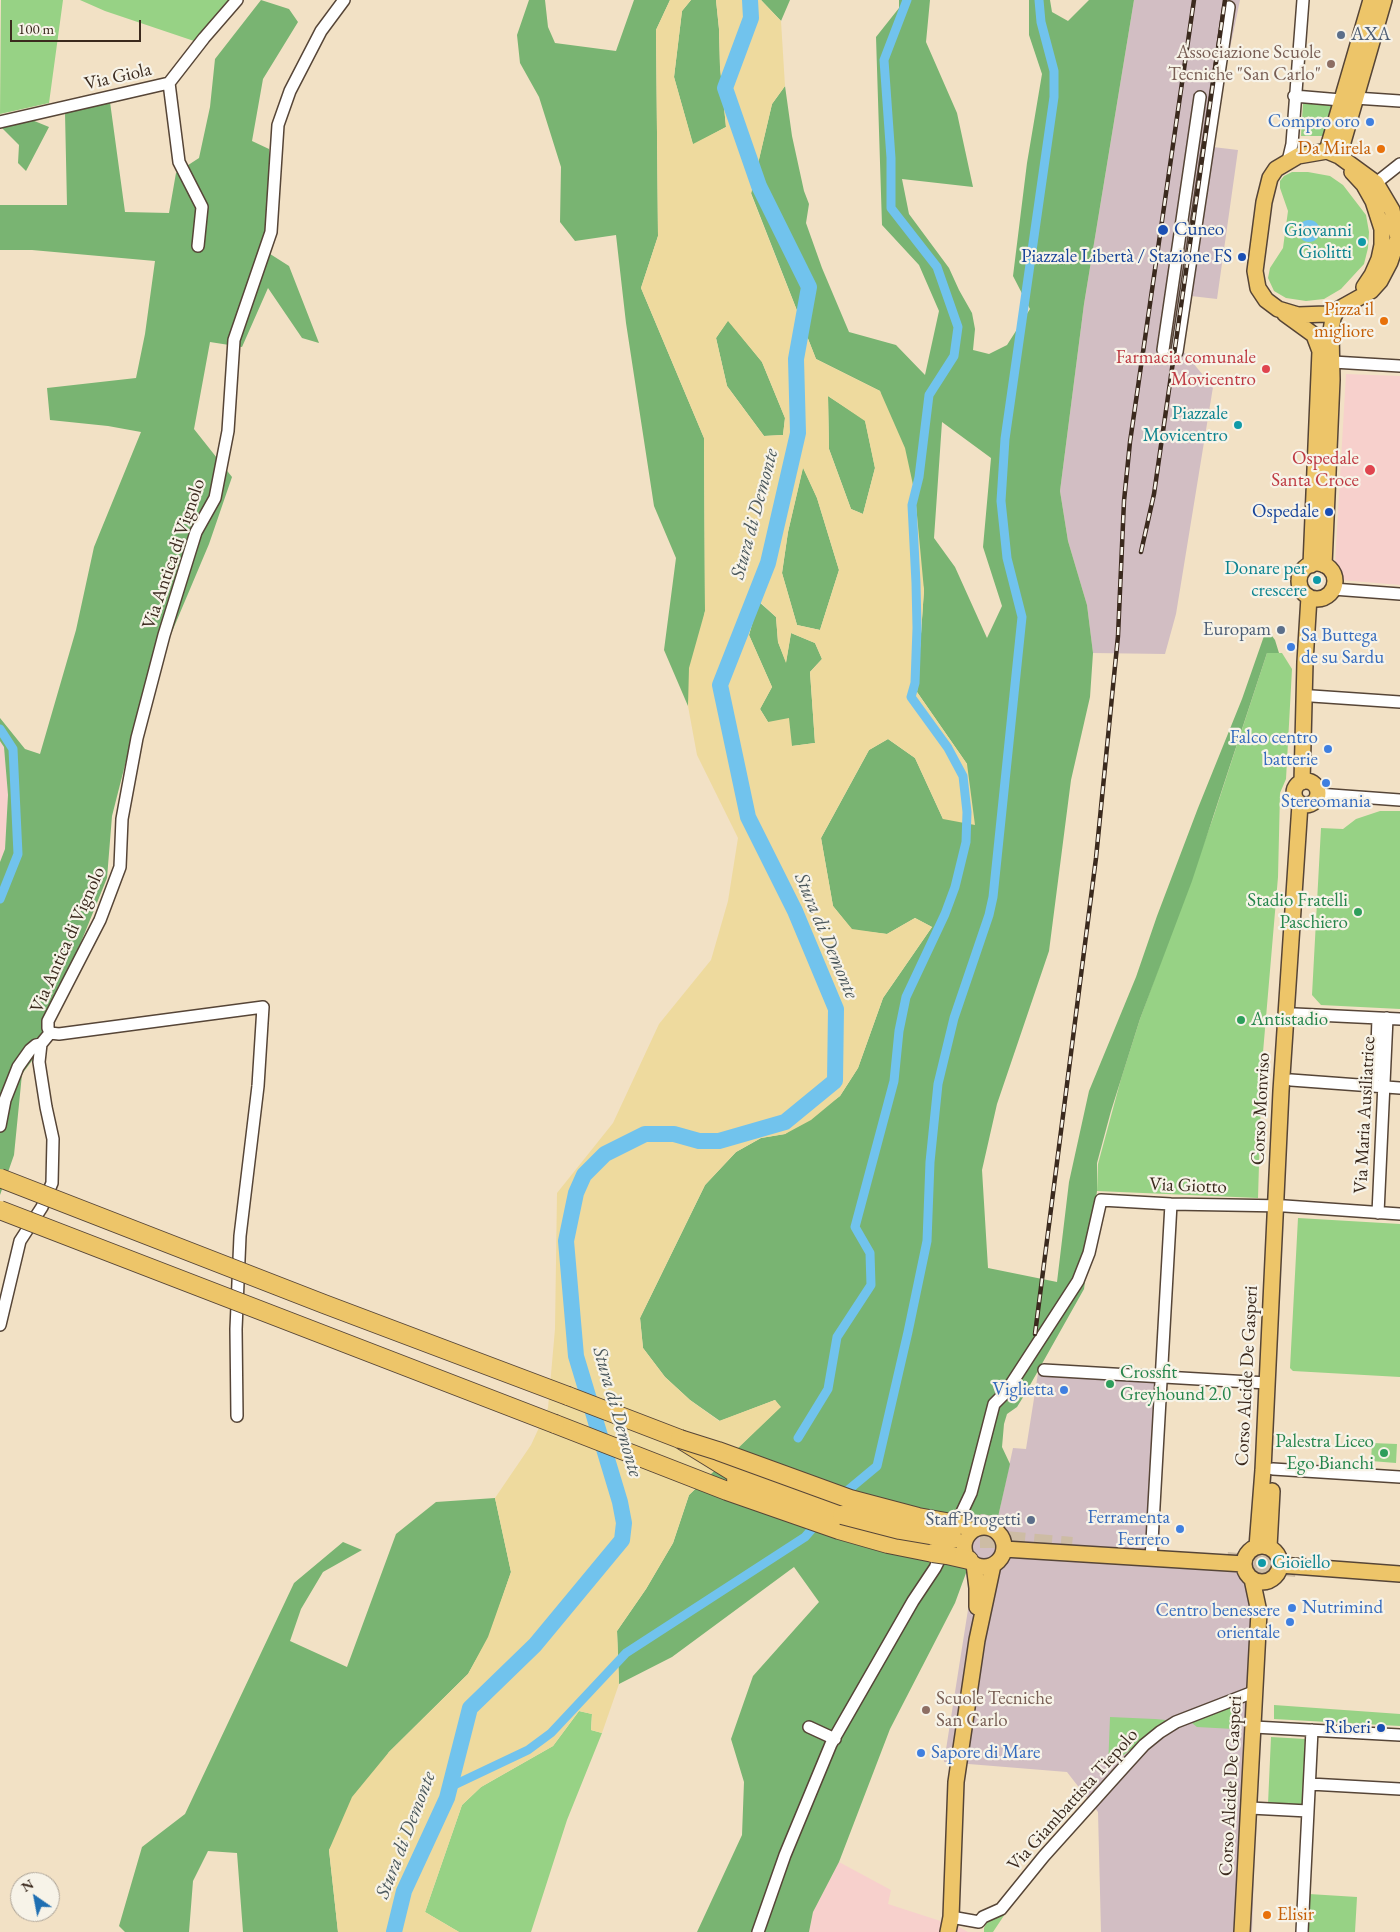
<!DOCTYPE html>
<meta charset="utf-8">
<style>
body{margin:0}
#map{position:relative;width:1400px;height:1932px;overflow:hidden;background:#f2e1c5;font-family:"EB Garamond",serif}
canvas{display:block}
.north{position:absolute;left:10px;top:1872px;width:50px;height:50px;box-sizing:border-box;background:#f7f3e8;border:1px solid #aca397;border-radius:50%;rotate:327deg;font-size:14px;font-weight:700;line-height:20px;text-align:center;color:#3b2a1e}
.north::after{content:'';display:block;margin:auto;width:18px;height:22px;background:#1f6fb2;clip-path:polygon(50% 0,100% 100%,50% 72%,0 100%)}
.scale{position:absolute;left:10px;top:20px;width:131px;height:22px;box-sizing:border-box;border:2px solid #3b2a1e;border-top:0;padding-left:6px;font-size:15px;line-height:18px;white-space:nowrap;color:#3b2a1e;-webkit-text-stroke:4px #f7f3e8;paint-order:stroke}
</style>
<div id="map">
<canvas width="1400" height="1932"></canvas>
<div class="north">N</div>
<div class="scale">100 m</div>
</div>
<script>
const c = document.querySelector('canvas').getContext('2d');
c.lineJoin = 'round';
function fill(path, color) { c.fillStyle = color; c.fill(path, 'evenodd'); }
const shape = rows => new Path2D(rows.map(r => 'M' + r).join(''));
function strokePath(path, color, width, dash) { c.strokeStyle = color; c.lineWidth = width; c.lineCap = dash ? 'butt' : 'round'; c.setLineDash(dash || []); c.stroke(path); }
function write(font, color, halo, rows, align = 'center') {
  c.font = font + ' "EB Garamond",serif'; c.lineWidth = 4.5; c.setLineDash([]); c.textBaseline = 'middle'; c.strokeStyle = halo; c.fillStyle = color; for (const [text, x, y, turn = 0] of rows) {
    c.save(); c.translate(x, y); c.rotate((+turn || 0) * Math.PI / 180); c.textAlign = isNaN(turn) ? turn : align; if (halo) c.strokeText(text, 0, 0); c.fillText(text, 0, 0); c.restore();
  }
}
const built = shape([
 [1346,374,1400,376,1400,585,1341,580,1335,564],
 [0,741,4,747,8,795,5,849,0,862],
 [839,1862,891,1890,888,1904,959,1927,968,1932,809,1932,813,1912]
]);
const industrial = shape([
 [1134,0,1240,0,1220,97,1213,147,1238,150,1217,299,1191,296,1183,351,1213,387,1176,614,1165,654,1093,653,1087,605,1068,541,1060,491,1084,304],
 [1039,1367,1160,1373,1160,1559,1264,1563,1252,1932,1101,1932,1098,1812,1067,1772,944,1762,970,1597,966,1573,965,1521,982,1514,998,1517,1013,1448,1026,1449]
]);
const green = shape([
 [1,0,63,0,49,103,0,114],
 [80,0,233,0,197,42,105,11],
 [1303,103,1332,105,1323,136,1301,136],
 [1292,172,1308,172,1330,176,1343,185,1366,215,1369,232,1368,248,1364,264,1341,289,1324,299,1306,301,1286,298,1274,291,1268,278,1270,268,1283,248,1288,211,1280,188,1280,181,1284,176],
 [1267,653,1282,653,1292,669,1286,779,1280,793,1278,877,1262,1064,1258,1198,1097,1191,1098,1164,1121,1079,1140,1019,1213,818],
 [1380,811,1400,811,1400,1009,1321,1005,1312,995,1321,828,1343,829,1356,819],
 [1298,1218,1400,1224,1400,1377,1293,1371,1290,1368],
 [1372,1443,1397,1444,1396,1463,1371,1461],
 [1233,1702,1234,1729,1197,1727,1188,1720],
 [1274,1705,1400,1714,1400,1726,1274,1719],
 [579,1711,592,1714,591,1730,602,1733,567,1820,531,1932,459,1932,425,1912,462,1805,481,1787,553,1746],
 [1110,1717,1155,1719,1166,1720,1108,1768],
 [1271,1737,1305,1739,1302,1806,1268,1804],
 [1309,1894,1357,1897,1355,1932,1307,1932],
 [1009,1908,993,1932,984,1932,984,1928,987,1922,1002,1915,1006,1909]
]);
const forest = shape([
 [261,0,289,9,298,22,263,79,252,141,269,149,272,189,267,252,289,266,319,343,302,338,268,288,242,347,210,342,194,429,232,477,209,544,139,710,112,816,107,878,34,1058,22,1074,14,1155,0,1195,0,862,5,849,8,795,4,747,0,741,0,718,25,749,40,754,76,630,94,547,141,432,108,426,50,420,47,388,136,378,145,334,155,261,32,250,0,250,0,205,67,205,65,113,110,102,125,212,169,213,176,173,199,158,210,107,215,59],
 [529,0,545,0,548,27,555,43,616,51,634,0,670,0,656,30,658,236,641,288,704,438,705,611,688,706,664,650,676,558,654,506,626,323,616,235,575,241,560,222,561,167,539,97,520,63,517,35],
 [691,0,716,0,719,29,720,67,726,127,693,145,674,77,682,11],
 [761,0,790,0,781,21],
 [899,0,930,0,926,42,957,113,973,187,902,179,909,214,949,268,959,290,972,313,975,329,973,350,989,354,1007,345,1030,309,1013,276,1027,163,1042,74,1029,35,1029,0,1050,0,1052,12,1068,21,1089,0,1134,0,1084,304,1060,491,1068,541,1087,605,1093,653,1090,697,1071,780,1049,951,997,1104,982,1170,988,1268,1057,1282,1069,1182,1089,1091,1136,977,1157,916,1198,808,1242,699,1264,636,1269,632,1275,640,1279,653,1267,653,1192,881,1140,1019,1111,1111,1097,1163,1097,1191,1084,1289,1025,1394,1017,1407,1007,1414,1004,1424,1002,1447,1010,1464,998,1517,982,1514,965,1521,966,1573,955,1603,890,1729,839,1862,813,1912,809,1932,697,1932,742,1835,744,1782,731,1739,753,1676,819,1602,794,1567,672,1657,619,1684,617,1631,646,1589,673,1543,689,1495,780,1407,775,1400,720,1421,690,1400,665,1377,643,1348,640,1318,705,1185,736,1152,761,1138,785,1134,840,1096,858,1068,883,998,932,927,915,918,887,934,852,930,833,906,821,838,869,750,888,739,915,758,943,819,967,764,917,692,924,590,880,391,816,359,751,193,772,104,785,86,792,136,804,191,809,204,806,223,822,268,849,332,896,345,925,375,939,311,919,265,882,225,876,37,899,8],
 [942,422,991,458,983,547,1002,606,987,638,955,567,934,538],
 [32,120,49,127,26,171,18,163,19,145,0,126],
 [728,320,762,362,785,418,783,435,764,436,727,386,716,338],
 [828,396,865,420,875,468,863,514,851,509,829,449],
 [803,467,817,498,839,570,820,630,797,625,782,573,788,532],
 [758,601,776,617,778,642,786,662,791,633,815,643,822,659,810,672,815,743,792,746,768,722,760,709,772,687,749,635],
 [495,1498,511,1572,489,1637,468,1674,389,1752,329,1850,338,1932,243,1932,237,1853,208,1851,193,1881,189,1932,125,1932,119,1926,142,1847,185,1814,294,1583,343,1542,362,1550,323,1572,301,1609,290,1641,347,1667,396,1534,436,1502]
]);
const sand = shape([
 [670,0,691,0,682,11,674,77,693,144,726,127,720,67,719,29,716,0,761,0,781,21,785,86,772,104,751,194,816,359,880,391,905,448,915,494,924,590,917,692,967,764,975,825,943,819,915,758,888,739,869,750,821,838,833,906,852,929,887,934,915,918,932,927,883,998,858,1068,840,1096,811,1120,785,1134,761,1138,736,1152,705,1185,640,1318,643,1348,665,1377,690,1400,719,1421,775,1400,781,1407,689,1495,673,1543,646,1589,617,1631,619,1684,602,1733,591,1730,592,1714,579,1711,553,1746,481,1787,462,1805,425,1912,459,1932,338,1932,329,1850,352,1797,389,1752,468,1674,488,1637,511,1572,495,1498,531,1445,548,1408,555,1329,557,1193,613,1123,659,1024,711,960,728,901,738,838,697,755,688,706,689,668,705,611,704,438,641,288,658,236,656,30],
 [728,321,762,362,785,418,783,435,764,436,727,386,716,338],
 [828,396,865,421,875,468,863,514,851,509,829,449],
 [803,468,817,498,839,570,820,630,797,625,782,573,788,532],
 [759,601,776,617,778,642,786,663,791,633,815,643,822,659,810,672,815,743,792,746,789,718,768,722,760,709,772,687,749,635]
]);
const water = shape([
 '1298 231a11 11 0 1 1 22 0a11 11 0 1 1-22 0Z'
]);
const canal = shape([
 [0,729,13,749,18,854,0,899],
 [798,1438,828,1389,837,1337,871,1285,870,1253,855,1227,894,1081,899,1031,906,997,945,914,955,887,966,842,967,812,963,776,948,748,911,697,915,683,917,628,916,583,912,505,919,477,929,395,954,356,958,327,937,267,891,208,891,158,884,60,907,0],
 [841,1496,877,1466,908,1332,927,1241,930,1162,938,1084,954,1018,989,915,993,897,1022,617,1007,558,1001,501,1005,439,1054,97,1054,71,1041,22,1039,0],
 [450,1787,528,1750,551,1733,626,1653,805,1537,819,1521]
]);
const river = shape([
 [394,1932,404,1891,447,1798,470,1708,535,1645,622,1540,624,1523,620,1502,576,1356,566,1241,576,1193,584,1175,605,1154,645,1134,674,1134,699,1141,719,1141,785,1122,835,1081,836,1009,795,911,748,817,720,685,768,563,798,433,796,359,809,287,759,186,725,88,751,18,750,0]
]);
const highwayTunnel = shape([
 [953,1539,993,1539,1072,1546],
 [1227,1561,1296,1568]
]);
const minor = shape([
 [169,83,179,162,202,207,198,246],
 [1294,96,1341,100,1355,98,1400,101],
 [0,122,169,83,204,38,237,0],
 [1288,161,1292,144,1303,0],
 [1376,183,1400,164],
 [1163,350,1200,97],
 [1177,352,1229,7],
 [1333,362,1400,366],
 [1333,589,1400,594],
 [1312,696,1400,702],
 [1318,794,1400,800],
 [1295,1014,1400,1019],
 [50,1033,48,1028,48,1021,100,920,120,867,122,819,137,738,164,635,196,532,215,498,228,431,234,340,271,232,278,125,290,91,321,31,344,0],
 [50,1033,59,1034,263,1007,258,1086,240,1236,236,1329,237,1416],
 [1376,1076,1378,1018],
 [1291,1080,1400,1088],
 [0,1126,5,1100,18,1067,30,1050,36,1045,41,1044],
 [1378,1213,1387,1018],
 [0,1325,20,1241,42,1207,52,1183,53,1139,46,1107,39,1062,41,1044,50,1033],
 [1044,1370,1267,1383],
 [1273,1469,1400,1477],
 [954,1529,971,1493,994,1404,1006,1392,1078,1281,1089,1253,1101,1200,1171,1204,1285,1206,1400,1214],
 [1151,1559,1171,1204],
 [809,1727,835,1739],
 [1254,1727,1400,1735],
 [1310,1784,1400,1789],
 [1250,1808,1308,1811],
 [951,1917,979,1922,983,1917,1001,1909,1044,1856,1124,1767,1144,1745,1160,1732,1176,1722,1256,1691],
 [758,1932,785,1855,831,1744,913,1601,935,1568,944,1550],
 [1302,1932,1312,1730]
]);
const major = shape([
 [1327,151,1339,156,1376,183,1392,210,1398,238,1390,262,1380,281,1371,291,1337,310,1326,314,1298,315,1278,309,1266,300,1258,288,1255,271,1264,202,1270,178,1276,169,1298,156,1327,151],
 [1327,151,1371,0],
 [1339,156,1384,0],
 [1352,172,1364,185,1373,201,1382,229,1382,245,1379,259,1372,275,1364,287],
 [1285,314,1314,335,1320,351,1311,565],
 '1299 581a18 18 0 1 1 36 0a18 18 0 1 1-36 0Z',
 [1324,565,1332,380,1331,331,1333,318,1337,310],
 '1294 793a12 12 0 1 1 24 0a12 12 0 1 1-24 0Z',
 [1302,782,1305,662,1309,597],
 '964 1547a20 20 0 1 1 40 0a20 20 0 1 1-40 0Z',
 '1244 1564a18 18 0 1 1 36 0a18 18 0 1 1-36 0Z',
 [1257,1547,1263,1470,1281,1091,1300,804],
 [1269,1547,1272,1491],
 [1004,1549,1244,1564],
 [974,1564,977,1588,977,1607],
 [1280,1565,1400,1574],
 [948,1932,951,1917,956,1782,977,1640,993,1565],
 [1242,1932,1259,1612,1252,1579]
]);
const highway = shape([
 [568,1396,680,1439,748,1481],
 [555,1424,727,1491,839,1530,888,1544,933,1553],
 [736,1479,748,1481,842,1515],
 [947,1555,969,1560]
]);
const rail = shape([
 [1141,552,1154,494,1225,0],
 [1035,1334,1096,858,1118,636,1124,501,1130,442,1194,0]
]);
const highwayBridge = shape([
 [0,1178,324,1304,568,1396],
 [0,1210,555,1424],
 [680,1439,718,1451,850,1499,918,1517,963,1525],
 [842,1515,900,1530,953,1539],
 [933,1553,947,1555]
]);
const markers = [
 [1341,35,5,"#5c6f8a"],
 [1331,64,5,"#8d6e63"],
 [1370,122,5,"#3f7fe0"],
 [1381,149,5,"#e8710a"],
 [1163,230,6,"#1a4fb4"],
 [1362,242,5,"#0f9aa8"],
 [1242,257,5,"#1a4fb4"],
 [1384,321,5,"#e8710a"],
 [1266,369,5,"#e0444e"],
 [1238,425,5,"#0f9aa8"],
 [1370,470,6,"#e0444e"],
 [1329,512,5,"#1a4fb4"],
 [1317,580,5,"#0f9aa8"],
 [1281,630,5,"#5c6f8a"],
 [1291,647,5,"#3f7fe0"],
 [1328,749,5,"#3f7fe0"],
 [1326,783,5,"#3f7fe0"],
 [1358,912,5,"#2e9e5b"],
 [1241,1020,5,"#2e9e5b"],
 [1110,1384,5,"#2e9e5b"],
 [1064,1390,5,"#3f7fe0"],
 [1384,1453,5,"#2e9e5b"],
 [1031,1520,5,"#5c6f8a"],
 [1180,1529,5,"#3f7fe0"],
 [1262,1563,5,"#0f9aa8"],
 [1292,1608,5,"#3f7fe0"],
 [1290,1622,5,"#3f7fe0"],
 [926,1710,5,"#8d6e63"],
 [1381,1728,5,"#1a4fb4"],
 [921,1753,5,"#3f7fe0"],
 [1267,1915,5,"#e8710a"]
];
const serviceNames = [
 ["AXA",1351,35,"left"],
 ["Europam",1271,630],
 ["Staff Progetti",1021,1520]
];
const educationNames = [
 ["Associazione Scuole",1321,53],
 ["Tecniche \"San Carlo\"",1321,75],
 ["Scuole Tecniche",936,1699,"left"],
 ["San Carlo",936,1721,"left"]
];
const streetNames = [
 ["Via Giola",118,77,-13],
 ["Via Antica di Vignolo",174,554,-71],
 ["Via Antica di Vignolo",68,940,-66],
 ["Corso Monviso",1261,1109,-87],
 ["Via Maria Ausiliatrice",1365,1115,-87],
 ["Via Giotto",1188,1186,2],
 ["Corso Alcide De Gasperi",1247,1376,-87],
 ["Corso Alcide De Gasperi",1231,1786,-87],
 ["Via Giambattista Tiepolo",1073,1800,-48]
];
const shopNames = [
 ["Compro oro",1360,122],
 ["Sa Buttega",1301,636,"left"],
 ["de su Sardu",1301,658,"left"],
 ["Falco centro",1318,738],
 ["batterie",1318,760],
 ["Stereomania",1326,802,"center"],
 ["Viglietta",1054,1390],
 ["Ferramenta",1170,1518],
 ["Ferrero",1170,1540],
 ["Nutrimind",1302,1608,"left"],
 ["Centro benessere",1280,1611],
 ["orientale",1280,1633],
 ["Sapore di Mare",931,1753,"left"]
];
const foodNames = [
 ["Da Mirela",1371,149],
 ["Pizza il",1374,310],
 ["migliore",1374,332],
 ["Elisir",1277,1915,"left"]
];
const transitNames = [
 ["Cuneo",1174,230,"left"],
 ["Piazzale Libertà / Stazione FS",1232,257],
 ["Ospedale",1319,512],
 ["Riberi",1371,1728]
];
const cultureNames = [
 ["Giovanni",1352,231],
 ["Giolitti",1352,253],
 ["Piazzale",1228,414],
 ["Movicentro",1228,436],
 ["Donare per",1307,569],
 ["crescere",1307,591],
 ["Gioiello",1272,1563,"left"]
];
const healthNames = [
 ["Farmacia comunale",1256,358],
 ["Movicentro",1256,380],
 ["Ospedale",1359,459],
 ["Santa Croce",1359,481]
];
const leisureNames = [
 ["Stadio Fratelli",1348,901],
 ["Paschiero",1348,923],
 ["Antistadio",1251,1020,"left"],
 ["Crossfit",1120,1373,"left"],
 ["Greyhound 2.0",1120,1395,"left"],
 ["Palestra Liceo",1374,1442],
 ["Ego Bianchi",1374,1464]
];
const waterNames = [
 ["Stura di Demonte",755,514,-75],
 ["Stura di Demonte",826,936,67],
 ["Stura di Demonte",617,1412,74],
 ["Stura di Demonte",406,1835,-69]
];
fill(built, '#f7d0cc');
fill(industrial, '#d2bec3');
fill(green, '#97d285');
fill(forest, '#79b472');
fill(sand, '#eeda9e');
fill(water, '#71c3ed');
strokePath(canal, '#71c3ed', 9);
strokePath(river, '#71c3ed', 16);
strokePath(highwayTunnel, '#cdbca4', 18, [18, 9]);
strokePath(minor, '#564537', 14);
strokePath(major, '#564537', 18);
strokePath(highway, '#564537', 20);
strokePath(minor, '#fff', 11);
strokePath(major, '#edc569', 15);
strokePath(highway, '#edc569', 18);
strokePath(rail, '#3b2a1e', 4.5);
strokePath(rail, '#f7f3e8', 2.5, [8]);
strokePath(highwayBridge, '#564537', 20, []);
strokePath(highwayBridge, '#edc569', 18);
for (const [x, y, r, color] of markers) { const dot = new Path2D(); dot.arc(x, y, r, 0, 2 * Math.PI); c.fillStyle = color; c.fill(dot); strokePath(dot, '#f7f3e8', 2); }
write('19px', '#4e5e75', '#f7f3e8', serviceNames, 'right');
write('19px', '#785e54', '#f7f3e8', educationNames, 'right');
write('19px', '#3b2a1e', '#f7f3e8', streetNames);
write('19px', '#366cbe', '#f7f3e8', shopNames, 'right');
write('19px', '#c56008', '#f7f3e8', foodNames, 'right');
write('19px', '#164399', '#f7f3e8', transitNames, 'right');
write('19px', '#0d838f', '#f7f3e8', cultureNames, 'right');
write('19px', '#be3a42', '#f7f3e8', healthNames, 'right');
write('19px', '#27864d', '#f7f3e8', leisureNames, 'right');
write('italic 20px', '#4b585c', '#f7f3e8', waterNames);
</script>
